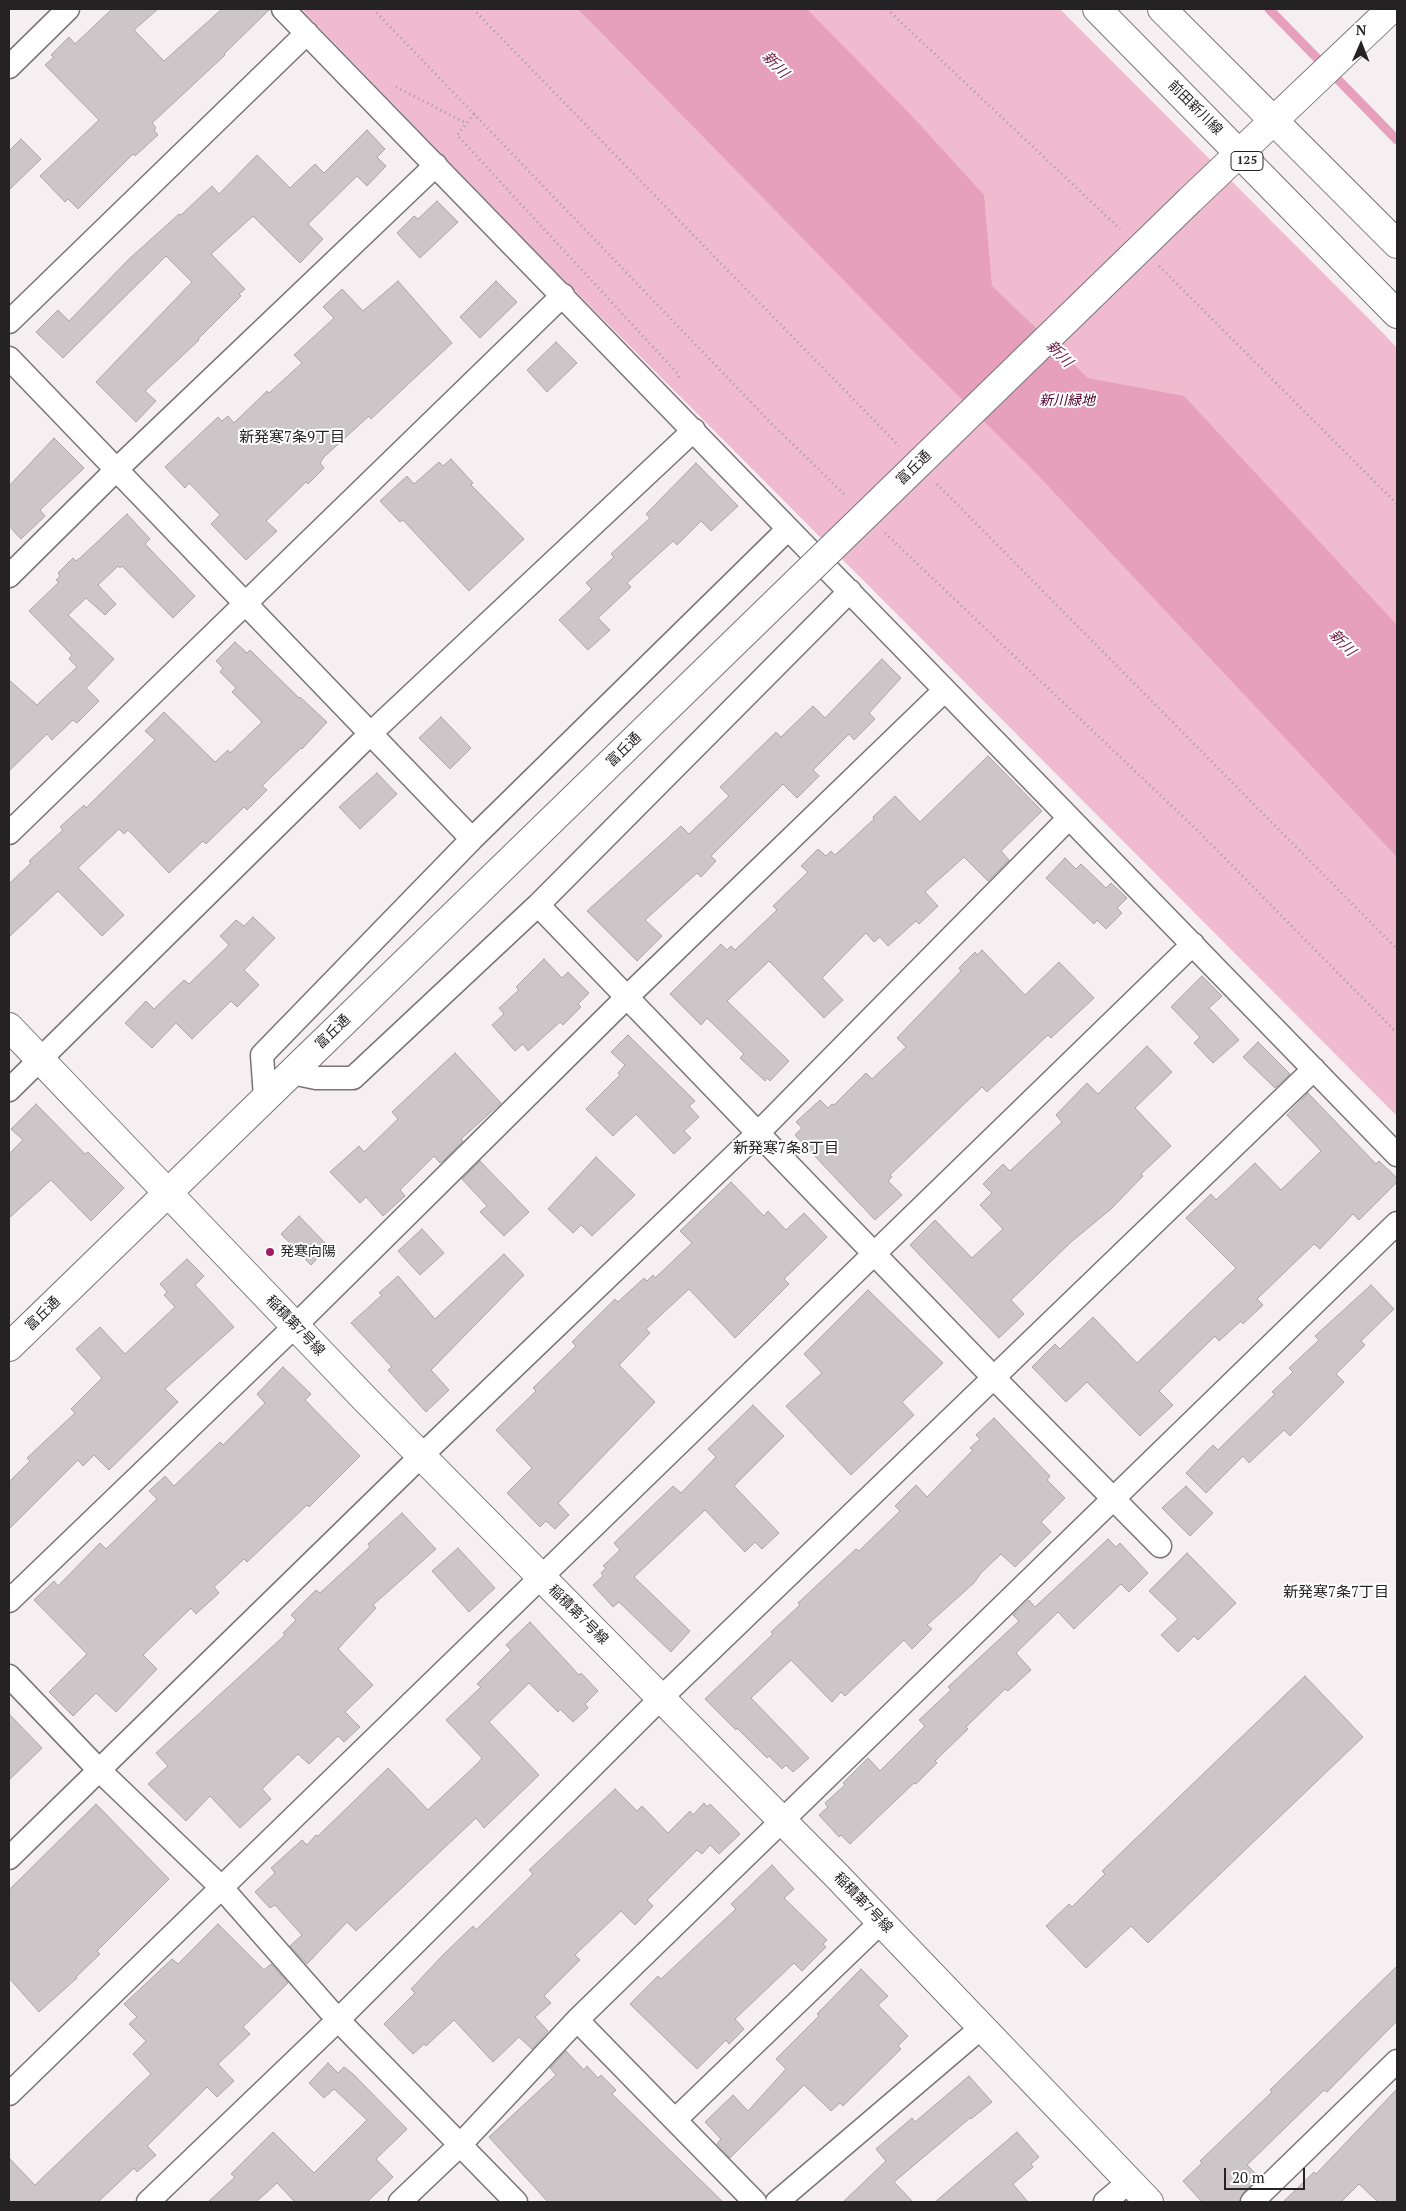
<!DOCTYPE html>
<meta charset="utf-8">
<style>
body{margin:0}
#map{position:relative;width:1406px;height:2211px;overflow:hidden;background:#f6eff1;font-family:"PT Serif",serif}
canvas{display:block}
.frame{position:absolute;inset:0;border:10px solid #252223;pointer-events:none}
.north{position:absolute;left:1336px;top:20px;width:50px;height:50px;-webkit-text-stroke:4px #fff;paint-order:stroke;rotate:1deg;font-size:14px;font-weight:700;line-height:20px;text-align:center;color:#252223}
.north::after{content:'';display:block;margin:auto;width:18px;height:22px;background:#252223;clip-path:polygon(50% 0,100% 100%,50% 72%,0 100%)}
.scale{position:absolute;left:1224px;top:2168px;width:81px;height:22px;box-sizing:border-box;border:2px solid #252223;border-top:0;padding-left:6px;font-size:15px;line-height:18px;white-space:nowrap;color:#252223;-webkit-text-stroke:4px #fff;paint-order:stroke}
</style>
<div id="map">
<canvas width="1406" height="2211"></canvas>
<div class="frame"></div>
<div class="north">N</div>
<div class="scale">20 m</div>
</div>
<script>
const c = document.querySelector('canvas').getContext('2d');
c.lineJoin = 'round';
function fill(path, color) { c.fillStyle = color; c.fill(path, 'evenodd'); }
const shape = rows => new Path2D(rows.map(r => 'M' + r).join(''));
function strokePath(path, color, width, dash) { c.strokeStyle = color; c.lineWidth = width; c.lineCap = dash ? 'butt' : 'round'; c.setLineDash(dash || []); c.stroke(path); }
function write(font, color, halo, rows, align = 'center') {
  c.font = font + ' "PT Serif","Noto Sans JP",serif'; c.lineWidth = 4; c.setLineDash([]); c.textBaseline = 'middle'; c.strokeStyle = halo; c.fillStyle = color; for (const [text, x, y, turn = 0] of rows) {
    c.save(); c.translate(x, y); c.rotate((+turn || 0) * Math.PI / 180); c.textAlign = isNaN(turn) ? turn : align; if (halo) c.strokeText(text, 0, 0); c.fillText(text, 0, 0); c.restore();
  }
}
const green = shape([
 [301,9,1060,9,1383,333,1397,348,1397,1116,553,269]
]);
const water = shape([
 [578,9,807,9,911,115,984,195,992,286,1088,378,1184,396,1397,625,1397,857,1032,469,911,349]
]);
const stream = shape([
 [1269,9,1397,140]
]);
const building = shape([
 [112,9,158,9,134,30,164,61,222,9,270,9,224,54,225,55,152,123,156,128,154,130,158,135,135,156,133,154,78,209,68,199,65,202,40,176,99,120,45,65,54,57,51,55,69,37,75,44,112,9],
 [367,130,385,149,377,157,386,166,367,186,357,176,308,224,323,239,300,263,253,216,211,254,245,289,239,294,241,296,198,339,199,340,145,391,156,401,136,422,96,382,192,282,166,256,63,358,36,332,58,310,69,321,129,259,179,214,181,215,212,186,219,194,257,155,290,188,315,164,324,173,367,130],
 [21,139,41,159,9,190,9,151,21,139],
 [437,201,458,222,420,258,397,233,414,216,418,219,437,201],
 [398,281,452,343,371,419,369,416,324,457,320,463,324,468,308,484,306,482,266,521,277,531,246,560,211,524,220,515,189,483,185,488,165,467,218,417,222,421,228,416,234,423,267,391,269,393,302,363,294,355,334,318,323,307,342,289,363,311,398,281],
 [496,281,517,302,480,338,460,317,496,281],
 [556,342,577,363,547,392,527,370,556,342],
 [54,438,84,468,40,510,45,516,21,539,9,526,9,486,54,438],
 [451,459,473,483,471,485,524,539,469,591,403,520,400,522,380,501,407,476,414,484,439,462,443,466,451,459],
 [696,463,738,506,711,531,701,521,677,545,673,541,627,583,631,587,598,618,610,630,588,650,559,620,592,589,586,583,614,557,611,554,650,518,646,514,696,463],
 [127,514,150,539,145,544,195,596,173,618,122,566,120,568,118,566,98,585,116,604,105,615,86,598,68,615,114,659,86,688,99,701,77,723,73,720,52,740,47,734,9,771,9,680,37,705,77,667,69,659,72,655,29,611,59,582,56,580,60,576,58,573,73,558,76,561,80,558,127,514],
 [235,642,247,653,250,650,299,698,300,697,327,722,302,749,301,748,262,786,267,790,247,810,244,807,206,844,203,841,169,873,128,830,124,834,119,829,78,868,124,915,102,936,58,891,9,937,9,884,31,863,29,861,63,830,60,827,84,805,86,808,155,740,145,731,164,712,215,762,228,750,230,753,262,722,232,692,236,688,220,672,223,668,216,661,235,642],
 [882,659,901,678,869,713,875,719,854,740,849,734,813,770,819,776,797,798,783,784,711,856,716,861,701,877,697,873,645,920,662,936,637,961,587,911,681,826,689,834,729,796,720,787,776,732,781,737,813,706,825,718,882,659],
 [441,717,471,748,450,769,419,738,441,717],
 [988,756,1042,811,1001,851,1009,860,988,881,964,857,925,892,938,906,919,924,916,921,888,946,880,937,874,942,866,933,822,978,843,1000,824,1018,769,961,727,1001,789,1061,770,1081,767,1078,765,1081,740,1058,744,1054,707,1018,701,1025,670,994,721,944,727,950,731,946,735,950,777,910,773,906,808,872,801,866,818,849,826,856,831,851,835,855,874,819,873,817,895,796,920,822,988,756],
 [377,773,397,794,360,829,339,807,377,773],
 [1065,858,1076,869,1081,864,1106,888,1111,883,1127,898,1117,908,1122,913,1106,929,1097,920,1094,924,1046,878,1065,858],
 [253,917,275,938,244,970,259,985,237,1007,231,1001,192,1039,176,1023,152,1048,125,1023,146,1001,154,1009,184,980,189,984,229,945,220,936,236,920,244,926,253,917],
 [982,950,1025,995,1059,962,1094,998,1051,1038,1048,1035,987,1092,982,1087,890,1175,892,1177,888,1181,902,1195,875,1220,795,1135,802,1128,796,1122,820,1100,828,1108,832,1104,834,1105,866,1073,872,1079,906,1047,897,1038,961,971,959,968,975,952,977,955,982,950],
 [544,959,562,978,568,972,589,993,578,1004,581,1007,563,1025,560,1022,528,1051,523,1044,515,1051,492,1025,504,1014,499,1008,519,990,516,987,544,959],
 [1202,976,1222,996,1209,1008,1239,1040,1213,1063,1194,1043,1200,1037,1171,1007,1202,976],
 [628,1035,695,1101,689,1106,699,1117,684,1131,691,1138,674,1154,636,1114,613,1136,586,1109,620,1075,618,1073,625,1065,611,1052,628,1035],
 [1258,1042,1290,1074,1275,1088,1243,1057,1258,1042],
 [1147,1046,1172,1072,1135,1108,1171,1146,1141,1174,1143,1176,1111,1209,1071,1242,1011,1300,1024,1314,999,1338,910,1245,935,1220,972,1258,1003,1229,980,1205,992,1193,983,1184,1003,1164,1010,1171,1062,1122,1056,1115,1087,1083,1098,1094,1147,1046],
 [455,1053,501,1103,461,1139,463,1141,444,1160,440,1163,434,1156,400,1190,405,1196,383,1216,366,1197,360,1203,330,1172,359,1146,364,1152,398,1119,392,1112,455,1053],
 [1308,1093,1376,1164,1379,1161,1397,1178,1397,1182,1359,1220,1353,1214,1320,1249,1314,1244,1257,1299,1263,1305,1243,1324,1241,1321,1219,1341,1215,1336,1159,1391,1173,1405,1140,1436,1087,1382,1066,1402,1032,1367,1055,1344,1060,1349,1093,1317,1137,1363,1236,1268,1186,1218,1211,1194,1216,1200,1255,1163,1281,1190,1321,1151,1287,1115,1308,1093],
 [36,1104,85,1154,88,1152,124,1188,91,1221,51,1180,9,1218,9,1154,23,1140,11,1129,36,1104],
 [596,1157,635,1195,592,1236,581,1225,573,1233,548,1209,596,1157],
 [480,1161,529,1212,504,1236,480,1212,487,1206,462,1179,480,1161],
 [731,1182,764,1216,768,1211,786,1230,804,1213,827,1237,784,1279,789,1284,735,1338,689,1289,646,1329,650,1333,619,1365,655,1402,558,1503,569,1515,555,1529,546,1521,540,1527,507,1493,532,1468,496,1430,536,1391,533,1388,576,1346,572,1342,615,1299,618,1302,644,1278,647,1281,653,1275,655,1278,692,1243,680,1231,731,1182],
 [299,1216,329,1247,311,1265,281,1234,299,1216],
 [422,1229,444,1253,420,1275,398,1251,422,1229],
 [504,1254,524,1275,431,1370,449,1390,426,1412,388,1370,392,1367,351,1323,382,1295,379,1293,398,1276,435,1319,504,1254],
 [187,1259,204,1276,195,1285,234,1327,165,1389,178,1402,109,1470,94,1455,83,1466,78,1460,9,1529,9,1482,30,1461,27,1458,75,1413,71,1409,102,1378,76,1349,100,1327,125,1354,175,1307,164,1295,167,1292,160,1284,187,1259],
 [1371,1285,1394,1309,1361,1341,1365,1345,1336,1374,1344,1382,1290,1436,1284,1430,1249,1463,1243,1456,1206,1493,1186,1473,1213,1445,1218,1450,1275,1394,1272,1392,1293,1372,1289,1368,1319,1340,1315,1336,1371,1285],
 [868,1290,943,1363,902,1402,914,1415,851,1475,786,1406,822,1373,804,1354,868,1290],
 [283,1367,311,1394,305,1400,360,1456,309,1507,307,1505,247,1562,244,1559,214,1587,219,1593,196,1614,191,1608,143,1655,157,1669,116,1712,96,1693,73,1716,49,1692,87,1654,34,1600,54,1581,58,1586,100,1543,106,1549,157,1499,149,1491,165,1476,174,1486,220,1442,223,1445,265,1403,257,1394,283,1367],
 [753,1405,784,1436,734,1486,779,1533,762,1549,755,1542,745,1552,705,1510,634,1577,690,1631,671,1652,619,1602,613,1607,593,1585,603,1576,601,1573,606,1568,603,1566,620,1550,614,1543,673,1486,681,1493,716,1457,708,1449,753,1405],
 [994,1418,1050,1476,1047,1480,1065,1498,1041,1522,1051,1532,1015,1567,1001,1554,981,1573,974,1583,927,1625,932,1629,912,1649,904,1640,845,1696,841,1692,832,1702,791,1660,751,1698,809,1758,793,1772,786,1765,782,1769,769,1756,767,1758,737,1728,736,1730,705,1699,773,1634,771,1632,800,1605,798,1603,856,1549,859,1551,900,1511,895,1506,916,1485,927,1497,973,1450,970,1448,980,1439,976,1435,994,1418],
 [1186,1486,1213,1513,1190,1536,1162,1508,1186,1486],
 [402,1513,436,1549,373,1605,376,1608,338,1649,373,1685,345,1712,360,1727,344,1742,338,1736,309,1764,298,1754,262,1789,271,1799,240,1828,210,1796,186,1821,148,1784,168,1766,156,1753,285,1635,283,1633,296,1620,291,1615,316,1590,320,1593,370,1547,368,1544,402,1513],
 [1108,1539,1116,1547,1120,1543,1148,1573,1129,1592,1121,1584,1074,1629,1058,1612,1016,1653,1031,1670,1008,1691,1005,1689,966,1727,968,1729,935,1761,937,1763,916,1784,914,1783,850,1844,841,1835,839,1837,819,1815,828,1807,825,1803,845,1785,843,1783,868,1758,880,1771,925,1726,919,1720,951,1690,948,1687,1019,1621,1013,1615,1029,1600,1035,1607,1108,1539],
 [458,1548,495,1588,469,1612,432,1571,458,1548],
 [1187,1553,1236,1603,1198,1640,1194,1636,1178,1652,1161,1635,1178,1619,1149,1591,1187,1553],
 [530,1622,579,1675,581,1673,598,1691,585,1704,588,1708,573,1722,560,1709,558,1712,529,1683,489,1722,539,1775,484,1828,476,1818,356,1931,347,1922,307,1964,290,1946,302,1935,275,1905,270,1908,255,1892,275,1873,271,1868,302,1840,307,1845,316,1835,318,1836,388,1768,428,1810,478,1763,482,1758,446,1720,481,1687,477,1684,511,1650,506,1645,530,1622],
 [1305,1676,1363,1737,1148,1943,1131,1926,1086,1968,1046,1926,1069,1904,1072,1907,1105,1874,1102,1871,1305,1676],
 [9,1714,42,1748,9,1780,9,1714],
 [615,1789,637,1811,642,1806,668,1833,690,1811,693,1815,704,1803,707,1807,710,1804,740,1834,719,1854,710,1845,702,1854,697,1850,647,1900,653,1906,635,1925,621,1911,575,1955,580,1960,544,1996,551,2003,535,2017,548,2031,532,2049,519,2037,493,2062,454,2020,426,2046,424,2044,413,2054,384,2024,415,1993,411,1989,443,1955,473,1926,476,1930,533,1874,529,1870,615,1789],
 [96,1804,169,1879,97,1951,100,1954,76,1977,77,1978,39,2012,9,1978,9,1890,96,1804],
 [772,1865,794,1889,784,1898,827,1940,823,1944,826,1947,802,1971,794,1963,735,2019,744,2029,729,2044,726,2040,697,2069,630,2004,658,1976,661,1979,736,1909,731,1904,772,1865],
 [218,1924,264,1970,271,1964,288,1983,243,2027,250,2034,218,2064,234,2081,217,2097,207,2087,147,2146,156,2155,137,2172,134,2168,98,2202,9,2202,9,2158,35,2185,151,2074,133,2054,146,2041,129,2024,137,2017,124,2004,172,1959,178,1964,218,1924],
 [1397,1966,1397,2021,1327,2092,1324,2090,1247,2165,1259,2177,1243,2193,1239,2202,1202,2202,1183,2181,1202,2163,1200,2161,1272,2092,1270,2090,1397,1966],
 [861,1969,888,1996,878,2005,908,2036,898,2046,901,2049,843,2106,840,2103,831,2111,804,2085,730,2158,717,2144,721,2139,705,2122,733,2095,748,2111,786,2069,776,2059,819,2016,817,2014,861,1969],
 [566,2051,584,2070,587,2066,598,2078,601,2075,616,2090,612,2094,723,2202,548,2202,489,2137,556,2075,550,2068,566,2051],
 [328,2063,338,2073,344,2067,353,2074,407,2129,376,2159,393,2177,367,2202,295,2202,277,2183,256,2202,208,2202,235,2177,231,2174,273,2132,314,2173,367,2120,334,2089,324,2098,309,2083,328,2063],
 [969,2076,992,2102,971,2119,970,2118,894,2182,913,2202,843,2202,886,2161,876,2149,912,2118,915,2122,969,2076],
 [1397,2089,1397,2202,1378,2202,1359,2184,1341,2202,1283,2202,1314,2172,1316,2174,1397,2089],
 [1017,2132,1039,2157,1031,2164,1033,2167,1013,2184,1028,2202,935,2202,1017,2132]
]);
const path = shape([
 [373,9,772,424,846,496],
 [473,9,899,446],
 [887,9,1120,229],
 [396,87,466,123],
 [474,114,457,135,678,374,679,378],
 [1159,266,1397,504],
 [937,484,1397,949],
 [885,533,1198,831,1397,1033]
]);
const street = shape([
 [283,9,1397,1155],
 [9,67,68,9],
 [9,322,307,33],
 [9,358,472,839],
 [9,576,116,470,436,165],
 [9,833,563,295],
 [538,905,994,1378,1160,1546],
 [292,1073,316,1078,353,1078,538,905,850,591],
 [9,1090,371,733,694,430],
 [265,1097,262,1055,472,839,788,529],
 [9,1601,295,1326,627,997,945,690],
 [9,1676,99,1770,222,1888,338,2020,516,2202],
 [9,1858,421,1456,758,1133,1069,818],
 [577,2020,755,2202],
 [9,2094,1193,944],
 [675,2120,881,1922],
 [148,2202,338,2020,661,1698,1314,1069],
 [400,2202,460,2145,577,2020,1397,1223],
 [777,2202,981,2028],
 [1105,2202,1130,2181],
 [1252,2202,1397,2061]
]);
const secondary = shape([
 [1190,200,1391,9],
 [9,1027,365,1399,837,1876,1149,2202],
 [9,1347,351,1015]
]);
const primary = shape([
 [1097,9,1397,314],
 [1162,9,1397,244]
]);
const secondaryBridge = shape([
 [351,1015,1190,200]
]);
const markers = [
 [270,1252,5,"#a31a64"]
];
const shields = [
 [1247,161,32]
];
const shieldNames = [
 ["125",1247,161]
];
const streetNames = [
 ["前田新川線",1195,108,45],
 ["富丘通",914,468,-44],
 ["富丘通",624,750,-44],
 ["富丘通",333,1032,-44],
 ["富丘通",43,1314,-44],
 ["稲積第7号線",295,1326,46],
 ["稲積第7号線",578,1615,45],
 ["稲積第7号線",863,1903,46]
];
const parkNames = [
 ["新川緑地",1067,401]
];
const poiNames = [
 ["発寒向陽",280,1252]
];
const waterNames = [
 ["新川",775,65,46],
 ["新川",1059,354,46],
 ["新川",1342,643,46]
];
const neighbourhoodNames = [
 ["新発寒7条9丁目",292,438],
 ["新発寒7条8丁目",786,1149],
 ["新発寒7条7丁目",1336,1593]
];
fill(green, '#f1bbcf');
fill(water, '#e7a0bc');
strokePath(stream, '#e7a0bc', 9);
fill(building, '#cdc6c9');
strokePath(building, '#aca5a8', 1);
strokePath(street, '#7a7476', 25);
strokePath(secondary, '#7a7476', 30);
strokePath(primary, '#7a7476', 30);
strokePath(path, '#a19c9d', 3, [1, 4]);
strokePath(street, '#fff', 22);
strokePath(secondary, '#fff', 28);
strokePath(primary, '#fff', 28);
strokePath(secondaryBridge, '#7a7476', 30, []);
strokePath(secondaryBridge, '#fff', 28);
for (const [x, y, r, color] of markers) { const dot = new Path2D(); dot.arc(x, y, r, 0, 2 * Math.PI); c.fillStyle = color; c.fill(dot); strokePath(dot, '#fff', 2); }
for (const [x, y, w] of shields) { const box = new Path2D(); box.roundRect(x - w / 2, y - 9.5, w, 19, 4); c.fillStyle = '#fff'; c.fill(box); strokePath(box, '#252223', 1); }
write('bold 12px', '#252223', null, shieldNames);
write('14px', '#252223', '#fff', streetNames);
write('italic 14px', '#53002f', '#fff', parkNames);
write('14px', '#252223', '#fff', poiNames, 'left');
write('italic 15px', '#722048', '#fff', waterNames);
write('15px', '#252223', '#fff', neighbourhoodNames);
</script>
